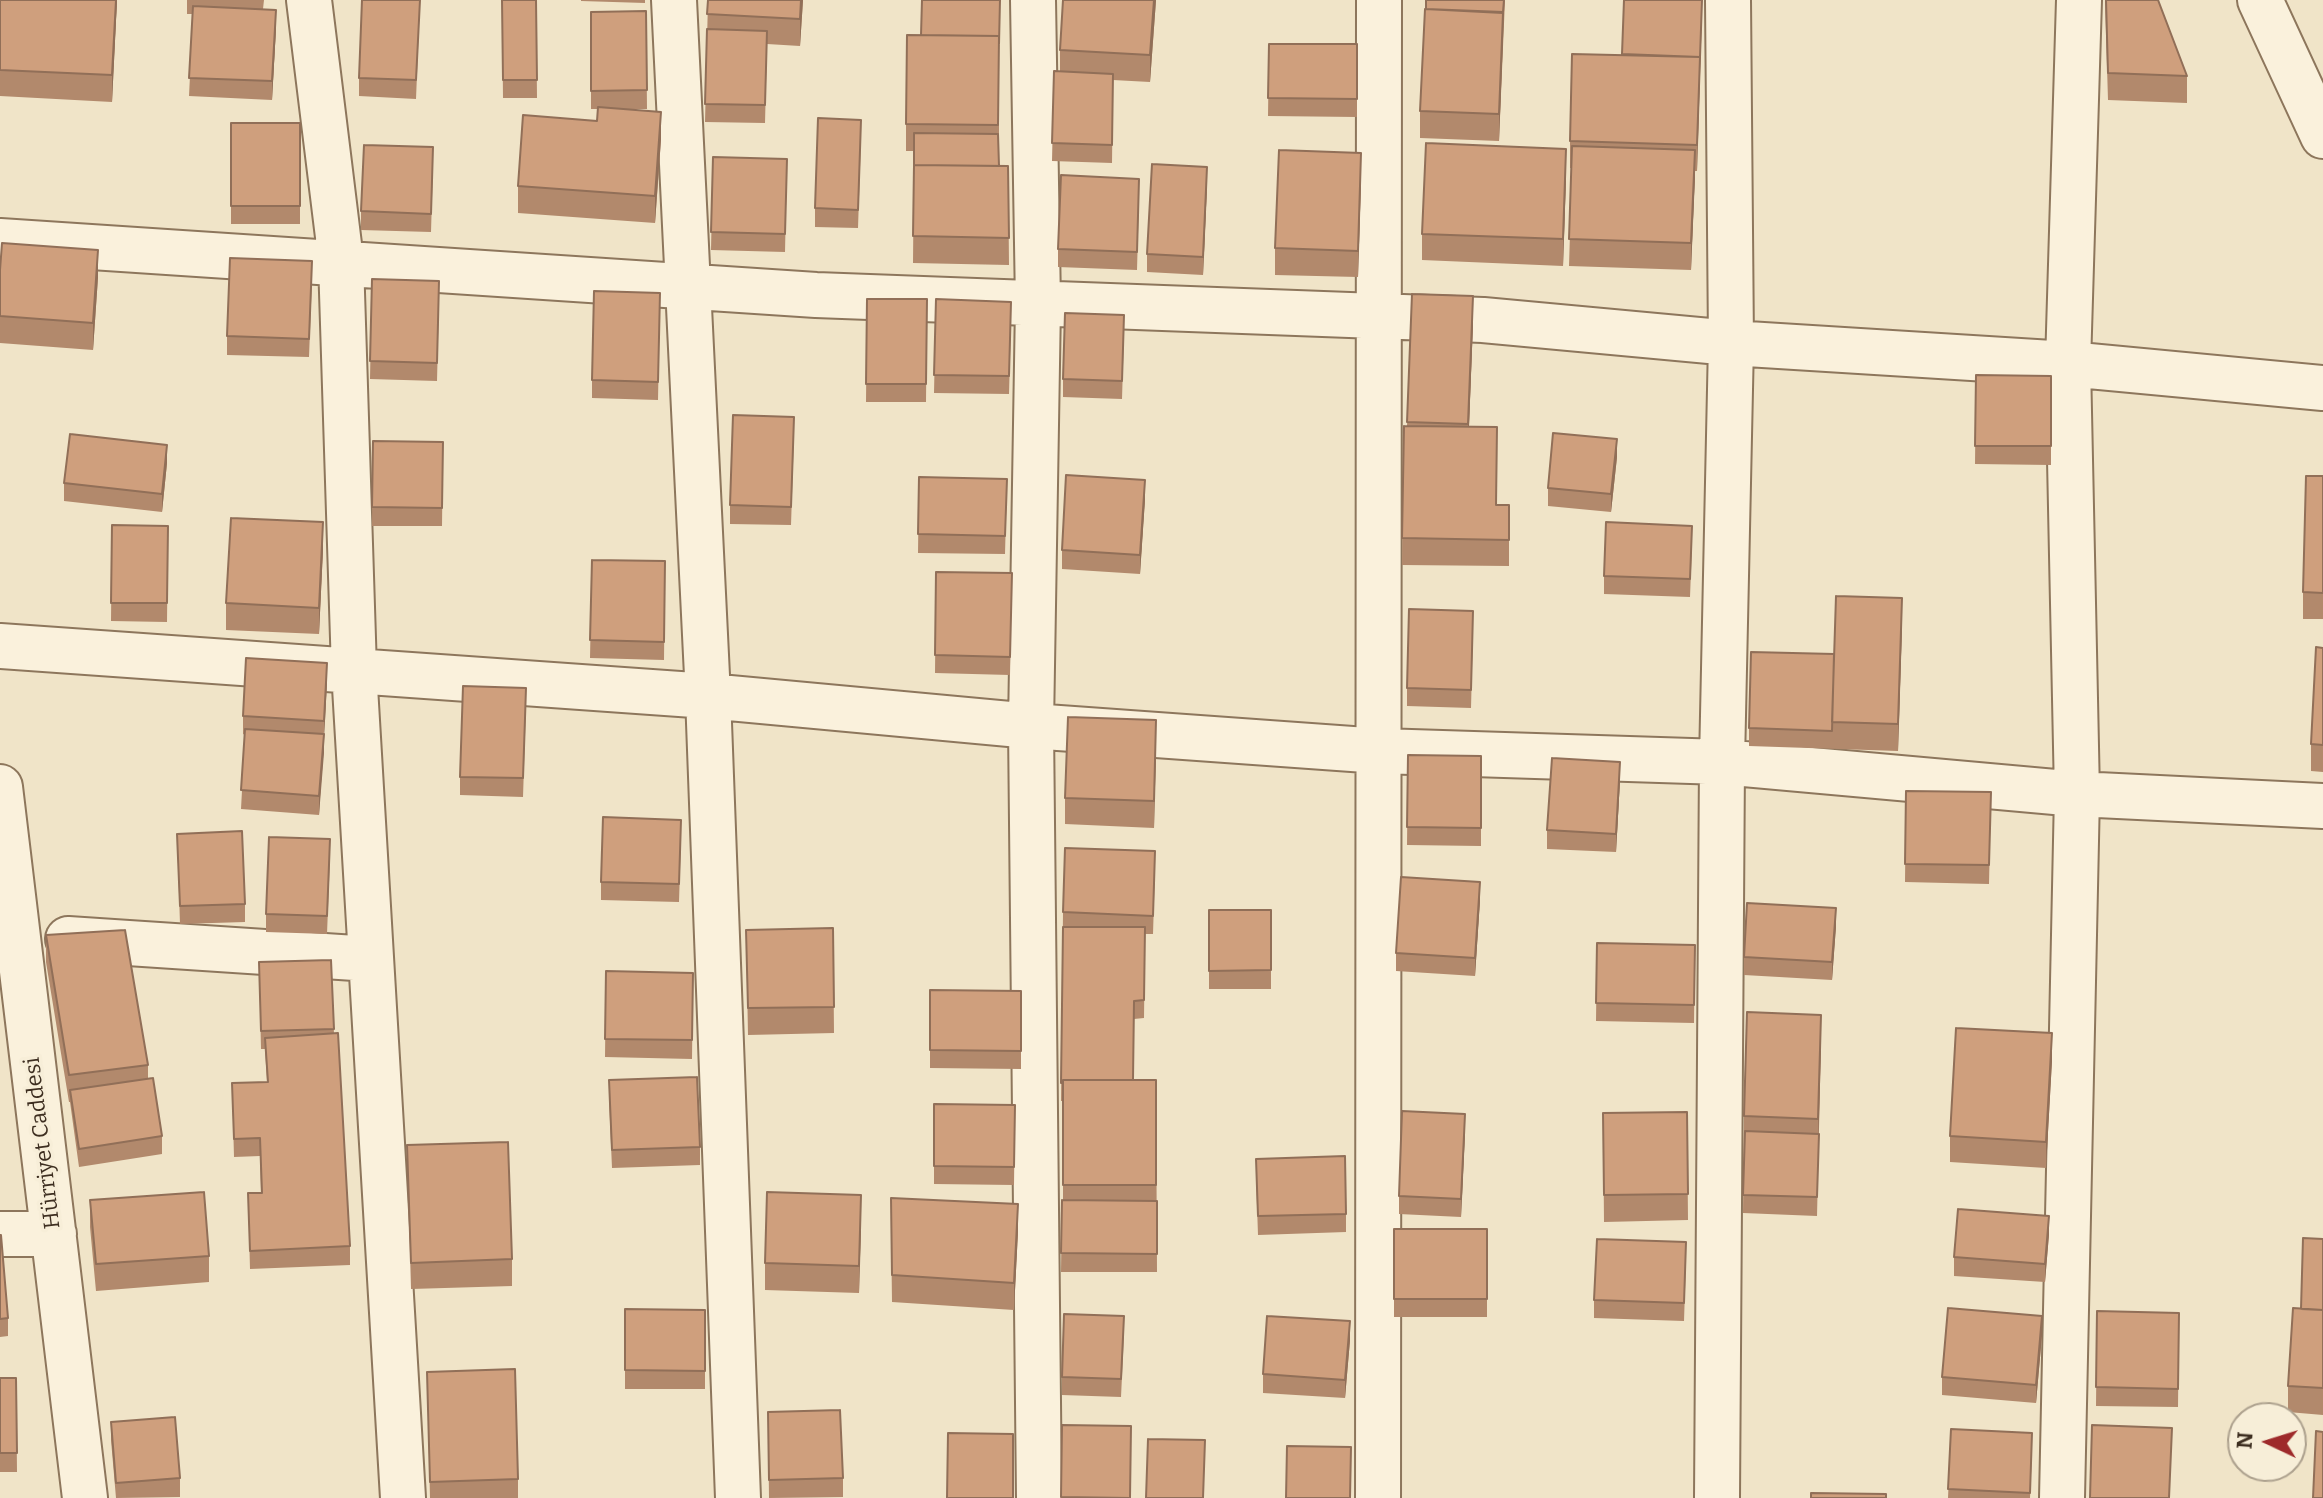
<!DOCTYPE html>
<meta charset="utf-8">
<style>
body{margin:0}
#map{position:relative;width:2323px;height:1498px;overflow:hidden;background:#f0e4c8;font-family:Bitter,serif}
canvas{display:block}
.north{position:absolute;left:2227px;top:1402px;width:80px;height:80px;box-sizing:border-box;background:#f7eed8;border:2px solid #ada18e;border-radius:50%;rotate:274deg;font-size:22px;font-weight:700;line-height:32px;text-align:center;color:#3d2e20}
.north::after{content:'';display:block;margin:auto;width:28px;height:36px;background:#9e2a2b;clip-path:polygon(50% 0,100% 100%,50% 72%,0 100%)}
</style>
<div id="map">
<canvas width="2323" height="1498"></canvas>
<div class="north">N</div>
</div>
<script>
const c = document.querySelector('canvas').getContext('2d');
c.lineJoin = 'round';
const shape = rows => new Path2D(rows.map(r => 'M' + r).join(''));
function strokePath(path, color, width, dash) { c.strokeStyle = color; c.lineWidth = width; c.lineCap = dash ? 'butt' : 'round'; c.setLineDash(dash || []); c.stroke(path); }
function fill(path, color) { c.fillStyle = color; c.fill(path, 'evenodd'); }
function write(font, color, halo, rows, align = 'center') {
  c.font = font + ' Bitter,serif'; c.lineWidth = 7; c.setLineDash([]); c.textBaseline = 'middle'; c.strokeStyle = halo; c.fillStyle = color; for (const [text, x, y, turn = 0] of rows) {
    c.save(); c.translate(x, y); c.rotate((+turn || 0) * Math.PI / 180); c.textAlign = isNaN(turn) ? turn : align; if (halo) c.strokeText(text, 0, 0); c.fillText(text, 0, 0); c.restore();
  }
}
const minor = shape([
 [309,0,341,261,354,670,403,1498],
 [674,0,708,696,738,1498],
 [1033,0,1038,304,1031,726,1039,1498],
 [2260,0,2323,136],
 [0,241,816,295,1483,320,1731,343,2068,364,2323,388],
 [0,646,708,696,1031,726,1380,751,1722,762,2077,794,2323,806],
 [0,787,85,1498],
 [68,939,370,959],
 [0,1234,54,1234],
 [1378,1498,1379,0],
 [1717,1498,1722,762,1731,343,1728,0],
 [2062,1498,2077,794,2068,364,2079,0]
]);
const wall = shape([
 [0,0,117,0,112,102,0,96],
 [187,0,264,0,263,9,276,28,272,100,189,96,193,14,187,14],
 [420,0,416,99,359,96,359,78],
 [502,0,536,0,537,98,503,98],
 [581,0,645,0,645,3,581,1],
 [708,0,803,0,800,46,767,44,765,123,705,122],
 [1156,0,1150,82,1113,80,1112,163,1052,161,1054,71,1060,72,1060,50],
 [1505,0,1499,141,1420,138,1420,111],
 [1624,0,1702,0,1697,171,1695,171,1691,270,1569,266,1572,168,1570,168,1570,141,1622,55],
 [2105,0,2158,0,2187,76,2187,103,2108,100],
 [646,11,647,109,620,109,661,139,655,223,518,213,518,186,597,121,598,109,591,109,591,12],
 [1269,44,1357,44,1357,117,1268,116],
 [999,62,999,166,1008,166,1009,265,913,263,914,151,906,151,906,124],
 [231,123,300,123,300,224,231,224],
 [861,138,858,228,815,227,815,208],
 [713,157,787,159,785,252,711,250],
 [433,165,431,232,361,230,361,211],
 [1566,176,1563,266,1422,260,1422,234],
 [1361,180,1358,277,1275,275,1275,248],
 [1207,185,1203,275,1147,272,1147,254],
 [1139,197,1137,270,1058,267,1058,249],
 [0,270,98,277,93,350,0,343],
 [312,279,309,357,227,355,227,336],
 [372,279,439,299,437,381,370,379],
 [660,293,658,400,592,398,592,380],
 [1412,294,1473,323,1469,427,1497,505,1509,505,1509,566,1402,565,1404,426,1407,426],
 [867,299,927,299,926,402,866,402],
 [936,299,1011,320,1009,394,934,393],
 [1124,333,1122,399,1063,397,1063,379],
 [1976,375,2051,376,2051,465,1975,464],
 [794,435,791,525,730,524,730,505],
 [373,441,443,442,442,526,372,526],
 [1617,457,1611,512,1548,506,1548,488],
 [167,463,162,512,64,501,64,483],
 [2323,476,2323,619,2303,619,2303,592],
 [919,477,1007,479,1005,554,918,553],
 [1145,499,1140,574,1062,569,1062,550],
 [112,525,168,526,167,622,111,621],
 [1692,544,1690,597,1604,594,1604,576],
 [323,549,319,634,226,630,226,603],
 [592,560,665,561,664,660,590,658],
 [936,572,1012,573,1010,675,935,673],
 [1902,625,1898,751,1749,746,1749,728,1834,654],
 [1473,630,1471,708,1407,706,1407,688],
 [2323,648,2323,772,2311,771,2311,744],
 [327,681,319,815,241,809,245,735,243,734,243,716],
 [526,706,523,797,460,795,460,777],
 [1156,746,1154,828,1065,824,1065,798],
 [1408,755,1481,756,1481,846,1407,845],
 [1620,780,1616,852,1547,849,1547,830],
 [1906,791,1991,792,1989,884,1905,882],
 [177,834,245,904,245,922,180,924],
 [681,838,679,902,601,900,601,882],
 [330,857,327,934,266,932,266,914],
 [1155,869,1153,934,1145,934,1144,1018,1134,1019,1133,1080,1156,1080,1157,1272,1061,1272,1062,1200,1063,1200,1063,1101,1061,1101,1063,912],
 [1480,900,1475,976,1396,971,1396,953],
 [1209,910,1271,910,1271,989,1209,989],
 [1836,926,1832,980,1744,975,1744,957],
 [833,928,834,1033,748,1035,746,930],
 [46,935,148,1065,148,1079,162,1136,162,1154,79,1167,70,1102,69,1102,46,962],
 [1597,943,1695,945,1694,1023,1596,1021],
 [331,960,334,1034,350,1246,350,1265,250,1269,248,1193,261,1193,260,1156,234,1157,232,1083,267,1082,265,1049,261,1049,259,962],
 [606,971,693,973,692,1059,605,1057],
 [930,990,1021,991,1021,1069,930,1068],
 [1821,1042,1817,1216,1743,1213,1744,1116],
 [2052,1060,2046,1168,1950,1162,1950,1136],
 [609,1099,700,1147,700,1165,612,1168],
 [934,1104,1015,1105,1014,1185,934,1184],
 [1687,1112,1688,1220,1604,1222,1603,1113],
 [1465,1132,1461,1217,1399,1214,1399,1196],
 [407,1145,512,1259,512,1286,411,1289],
 [1256,1177,1346,1214,1346,1232,1258,1235],
 [90,1200,209,1256,209,1282,96,1291,90,1227],
 [861,1222,859,1293,765,1290,765,1263],
 [891,1225,1018,1231,1014,1310,892,1302],
 [1394,1229,1487,1229,1487,1317,1394,1317],
 [2049,1234,2045,1282,1954,1276,1954,1257],
 [0,1235,8,1318,8,1336,0,1337],
 [2323,1239,2323,1415,2288,1412,2288,1386,2301,1309],
 [1686,1260,1684,1321,1594,1318,1594,1300],
 [625,1309,705,1310,705,1389,625,1389],
 [2097,1311,2179,1313,2178,1407,2096,1406],
 [1124,1334,1121,1397,1062,1395,1062,1377],
 [2042,1335,2036,1403,1942,1395,1942,1377],
 [1350,1340,1345,1398,1263,1393,1263,1374],
 [427,1372,518,1479,518,1498,430,1498],
 [0,1378,16,1378,17,1472,0,1472],
 [768,1412,843,1478,843,1497,769,1498],
 [111,1422,180,1478,180,1497,116,1498,111,1440],
 [1951,1429,2032,1451,2030,1498,1948,1498]
]);
const shadedWall = shape([
 [116,0,117,0,112,102,112,75],
 [801,0,803,0,800,46,800,19],
 [1154,0,1156,0,1150,82,1150,55],
 [1504,0,1503,40,1499,141,1499,114],
 [1702,0,1702,13,1697,171,1697,145],
 [276,10,276,28,272,100,272,81],
 [661,112,661,139,655,223,655,196],
 [1566,149,1566,176,1563,266,1563,239],
 [1695,150,1695,177,1691,270,1691,243],
 [1361,153,1361,180,1358,277,1358,251],
 [1207,167,1207,185,1203,275,1203,257],
 [98,250,98,277,93,350,93,323],
 [1473,296,1473,323,1468,451,1468,424],
 [1617,439,1617,457,1611,512,1611,494],
 [167,445,167,463,162,512,162,494],
 [1145,480,1145,499,1140,574,1140,555],
 [323,522,323,549,319,634,319,608],
 [1902,598,1902,625,1898,751,1898,724],
 [327,663,327,681,324,740,324,721],
 [1156,720,1156,746,1154,828,1154,801],
 [324,734,324,753,319,815,319,796],
 [1620,762,1620,780,1616,852,1616,834],
 [1480,882,1480,900,1475,976,1475,958],
 [1836,908,1836,926,1832,980,1832,962],
 [1821,1015,1821,1042,1818,1146,1818,1119],
 [2052,1033,2052,1060,2046,1168,2046,1142],
 [1465,1114,1465,1132,1461,1217,1461,1199],
 [861,1195,861,1222,859,1293,859,1266],
 [1018,1204,1018,1231,1014,1310,1014,1283],
 [2049,1216,2049,1234,2045,1282,2045,1264],
 [2042,1316,2042,1335,2036,1403,2036,1385],
 [1350,1321,1350,1340,1345,1398,1345,1380]
]);
const building = shape([
 [0,0,116,0,112,75,0,70,0,0],
 [362,0,420,0,416,80,359,78,362,0],
 [502,0,536,0,537,80,503,80,502,0],
 [708,0,801,0,800,19,707,14,708,0],
 [922,0,1000,0,999,44,999,36,921,35,922,0],
 [1063,0,1154,0,1150,55,1060,50,1063,0],
 [1426,0,1504,0,1503,12,1426,9,1426,0],
 [1624,0,1702,0,1700,57,1622,54,1624,0],
 [2106,0,2158,0,2187,76,2108,73,2106,0],
 [193,6,276,10,272,81,189,78,193,6],
 [1425,9,1503,13,1499,114,1420,111,1425,9],
 [646,11,647,90,591,91,591,12,646,11],
 [707,29,767,31,765,105,705,104,707,29],
 [907,35,999,36,998,125,906,124,907,35],
 [1269,44,1357,44,1357,99,1268,98,1269,44],
 [1572,54,1700,57,1697,145,1570,141,1572,54],
 [1054,71,1113,74,1112,145,1052,143,1054,71],
 [598,107,661,112,655,196,518,186,523,115,597,121,598,107],
 [818,118,861,120,858,210,815,208,818,118],
 [231,123,300,123,300,206,231,206,231,123],
 [914,133,998,134,999,166,914,165,914,133],
 [1426,143,1566,149,1563,239,1422,234,1426,143],
 [364,145,433,147,431,214,361,211,364,145],
 [1572,146,1695,150,1691,243,1569,239,1572,146],
 [1279,150,1361,153,1358,251,1275,248,1279,150],
 [713,157,787,159,785,234,711,232,713,157],
 [1152,164,1207,167,1203,257,1147,254,1152,164],
 [914,165,1008,166,1009,238,913,236,914,165],
 [1061,175,1139,179,1137,252,1058,249,1061,175],
 [2,243,98,250,93,323,0,316,0,270,2,243],
 [230,258,312,261,309,339,227,336,230,258],
 [372,279,439,281,437,363,370,361,372,279],
 [594,291,660,293,658,382,592,380,594,291],
 [1412,294,1473,296,1468,424,1407,422,1412,294],
 [867,299,927,299,926,384,866,384,867,299],
 [936,299,1011,302,1009,376,934,375,936,299],
 [1065,313,1124,315,1122,381,1063,379,1065,313],
 [1976,375,2051,376,2051,446,1975,446,1976,375],
 [733,415,794,417,791,507,730,505,733,415],
 [1404,426,1497,427,1496,505,1509,505,1509,540,1402,538,1404,426],
 [1553,433,1617,439,1611,494,1548,488,1553,433],
 [70,434,167,445,162,494,64,483,70,434],
 [373,441,443,442,442,508,372,507,373,441],
 [1066,475,1145,480,1140,555,1062,550,1066,475],
 [2306,476,2323,476,2323,593,2303,592,2306,476],
 [919,477,1007,479,1005,536,918,534,919,477],
 [231,518,323,522,319,608,226,603,231,518],
 [1606,522,1692,526,1690,579,1604,576,1606,522],
 [112,525,168,526,167,603,111,603,112,525],
 [592,560,665,561,664,642,590,640,592,560],
 [936,572,1012,573,1010,657,935,655,936,572],
 [1836,596,1902,598,1898,724,1832,722,1836,596],
 [1409,609,1473,611,1471,690,1407,688,1409,609],
 [2316,647,2323,648,2323,745,2311,744,2316,647],
 [1751,652,1834,654,1832,731,1749,728,1751,652],
 [246,658,327,663,324,721,243,716,246,658],
 [463,686,526,688,523,778,460,777,463,686],
 [1068,717,1156,720,1154,801,1065,798,1068,717],
 [245,729,324,734,319,796,241,790,245,729],
 [1408,755,1481,756,1481,828,1407,827,1408,755],
 [1552,758,1620,762,1616,834,1547,830,1552,758],
 [1906,791,1991,792,1989,865,1905,864,1906,791],
 [603,817,681,820,679,884,601,882,603,817],
 [242,831,245,904,180,906,177,834,242,831],
 [269,837,330,839,327,916,266,914,269,837],
 [1065,848,1155,851,1153,916,1063,912,1065,848],
 [1401,877,1480,882,1475,958,1396,953,1401,877],
 [1747,903,1836,908,1832,962,1744,957,1747,903],
 [1209,910,1271,910,1271,970,1209,971,1209,910],
 [1063,927,1145,927,1144,1000,1134,1001,1133,1080,1063,1080,1063,1083,1061,1083,1063,927],
 [833,928,834,1007,748,1008,746,930,833,928],
 [125,930,148,1065,69,1075,46,935,125,930],
 [1597,943,1695,945,1694,1005,1596,1003,1597,943],
 [331,960,334,1029,261,1031,259,962,331,960],
 [606,971,693,973,692,1040,605,1039,606,971],
 [930,990,1021,991,1021,1051,930,1050,930,990],
 [1747,1012,1821,1015,1818,1119,1744,1116,1747,1012],
 [1956,1028,2052,1033,2046,1142,1950,1136,1956,1028],
 [338,1033,350,1246,250,1251,248,1193,262,1193,260,1138,234,1139,232,1083,268,1082,265,1038,338,1033],
 [697,1077,700,1147,612,1150,609,1080,697,1077],
 [153,1078,162,1136,79,1149,70,1090,153,1078],
 [1063,1080,1156,1080,1156,1185,1063,1185,1063,1080],
 [934,1104,1015,1105,1014,1167,934,1166,934,1104],
 [1402,1111,1465,1114,1461,1199,1399,1196,1402,1111],
 [1687,1112,1688,1194,1604,1195,1603,1113,1687,1112],
 [1745,1131,1819,1134,1817,1197,1743,1195,1745,1131],
 [508,1142,512,1259,411,1263,407,1145,508,1142],
 [1345,1156,1346,1214,1258,1216,1256,1159,1345,1156],
 [204,1192,209,1256,96,1264,90,1200,204,1192],
 [767,1192,861,1195,859,1266,765,1263,767,1192],
 [891,1198,1018,1204,1014,1283,892,1275,891,1198],
 [1062,1200,1157,1201,1157,1254,1061,1253,1062,1200],
 [1958,1209,2049,1216,2045,1264,1954,1257,1958,1209],
 [1394,1229,1487,1229,1487,1299,1394,1299,1394,1229],
 [0,1235,1,1235,8,1318,0,1319,0,1235],
 [2303,1238,2323,1239,2323,1310,2301,1309,2303,1238],
 [1597,1239,1686,1242,1684,1303,1594,1300,1597,1239],
 [1948,1308,2042,1316,2036,1385,1942,1377,1948,1308],
 [2293,1308,2323,1310,2323,1388,2288,1386,2293,1308],
 [625,1309,705,1310,705,1371,625,1370,625,1309],
 [2097,1311,2179,1313,2178,1389,2096,1387,2097,1311],
 [1064,1314,1124,1316,1121,1379,1062,1377,1064,1314],
 [1267,1316,1350,1321,1345,1380,1263,1374,1267,1316],
 [515,1369,518,1479,430,1482,427,1372,515,1369],
 [0,1378,16,1378,17,1453,0,1453,0,1378],
 [840,1410,843,1478,769,1480,768,1412,840,1410],
 [175,1417,180,1478,116,1483,111,1422,175,1417],
 [1062,1425,1131,1426,1130,1498,1061,1497,1062,1425],
 [2092,1425,2172,1428,2169,1498,2090,1498,2092,1425],
 [1951,1429,2032,1433,2030,1493,1948,1489,1951,1429],
 [2316,1431,2323,1432,2323,1498,2313,1498,2316,1431],
 [948,1433,1013,1434,1013,1498,947,1498,948,1433],
 [1148,1439,1205,1440,1203,1498,1146,1498,1148,1439],
 [1287,1446,1351,1447,1350,1498,1286,1498,1287,1446],
 [1811,1493,1886,1494,1886,1498,1811,1498,1811,1493]
]);
const streetNames = [
 ["Hürriyet Caddesi",43,1143,-97]
];
strokePath(minor, '#8d765c', 48);
strokePath(minor, '#faf1dc', 44);
fill(wall, '#b2896c');
fill(shadedWall, '#916f58');
fill(building, '#cf9f7d');
strokePath(building, '#916f58', 2);
write('22px', '#3d2e20', '#f7eed8', streetNames);
</script>
